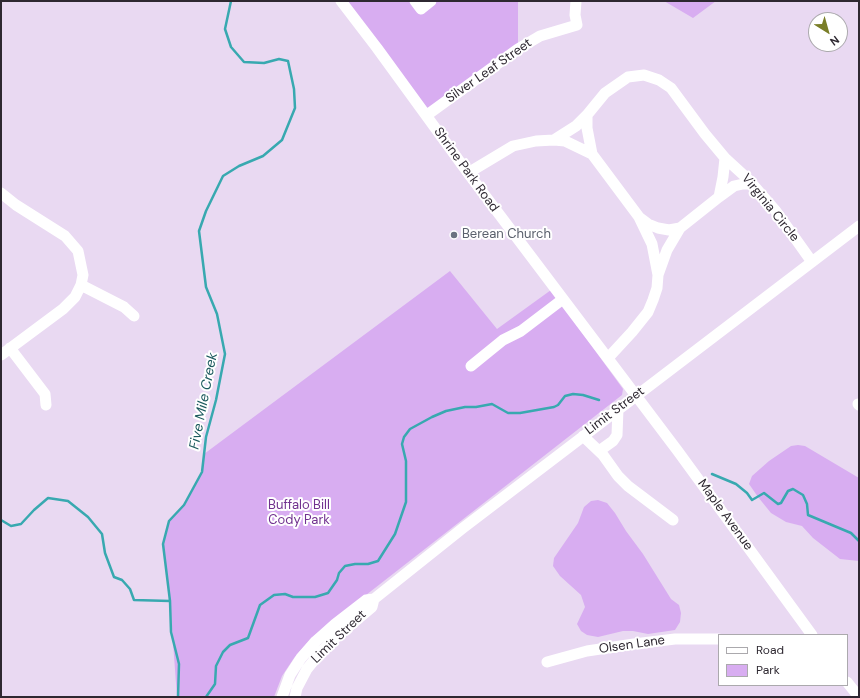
<!DOCTYPE html>
<style>
body{margin:0}
#map{position:relative;width:860px;height:698px;overflow:hidden;background:#e9d9f2;font-family:"DM Sans",sans-serif}
canvas{display:block}
.frame{position:absolute;inset:0;border:2px solid #2e2831;pointer-events:none}
.legend{position:absolute;left:718px;top:634px;width:130px;height:52px;box-sizing:border-box;background:#fff;border:1px solid #aba9ad;margin:0;padding:5px 7px;list-style:none;font-size:12px;color:#2e2831}
.legend li{display:flex;align-items:center;gap:8px;height:20px}
.legend b{width:20px;border:1px solid #aba9ad}
.north{position:absolute;left:808px;top:12px;width:40px;height:40px;box-sizing:border-box;background:#fff;border:1px solid #aba9ad;border-radius:50%;rotate:143deg;font-size:11px;font-weight:700;line-height:16px;text-align:center;color:#2e2831}
.north::after{content:'';display:block;margin:auto;width:14px;height:18px;background:#7a7e28;clip-path:polygon(50% 0,100% 100%,50% 72%,0 100%)}
</style>
<div id="map">
<canvas width="860" height="698"></canvas>
<div class="frame"></div>
<ul class="legend">
<li><b style="height:5px;background:#fff"></b>Road</li>
<li><b style="height:11px;background:#d8adf1"></b>Park</li>
</ul>
<div class="north">N</div>
</div>
<script>
const c = document.querySelector('canvas').getContext('2d');
c.lineJoin = 'round';
function fill(path, color) { c.fillStyle = color; c.fill(path, 'evenodd'); }
const shape = rows => new Path2D(rows.map(r => 'M' + r).join(''));
function strokePath(path, color, width, dash) { c.strokeStyle = color; c.lineWidth = width; c.lineCap = dash ? 'butt' : 'round'; c.setLineDash(dash || []); c.stroke(path); }
function write(font, color, halo, rows, align = 'center') {
  c.font = font + ' "DM Sans",sans-serif'; c.lineWidth = 4; c.setLineDash([]); c.textBaseline = 'middle'; c.strokeStyle = halo; c.fillStyle = color; for (const [text, x, y, turn = 0] of rows) {
    c.save(); c.translate(x, y); c.rotate((+turn || 0) * Math.PI / 180); c.textAlign = isNaN(turn) ? turn : align; if (halo) c.strokeText(text, 0, 0); c.fillText(text, 0, 0); c.restore();
  }
}
const green = shape([
 [340,1,518,1,518,49,427,115],
 [664,1,716,1,693,18],
 [450,271,497,329,551,290,623,389,622,395,311,638,294,658,282,676,274,697,177,697,170,601,163,544,169,521,184,505,202,472,204,454],
 [798,445,805,446,859,478,859,561,840,559,813,538,802,526,786,522,771,513,758,497,749,484,752,476,769,461,791,446],
 [598,500,607,503,615,513,626,531,643,554,671,599,679,605,681,613,680,622,675,630,648,634,633,631,623,631,598,637,587,635,581,631,577,624,585,607,581,595,560,576,553,566,554,558,578,523,584,507,591,501]
]);
const stream = shape([
 [712,474,736,484,747,493,752,500,764,493,778,504,781,503,788,491,793,489,803,495,807,504,808,515,851,533,859,541],
 [1,520,11,526,21,524,34,510,48,498,68,501,88,517,102,534,105,553,114,577,122,580,130,589,134,600,170,601],
 [178,697,179,664,171,632,170,601,163,544,169,521,184,505,202,472,206,437,216,400,225,354,217,314,206,287,199,231,206,211,223,176,239,166,263,156,282,140,295,108,294,89,288,61,279,59,264,63,244,62,231,47,225,29,231,1],
 [206,697,215,684,216,666,223,652,230,645,248,638,260,605,274,595,285,594,293,597,315,597,328,593,337,580,339,573,345,566,355,564,368,564,378,561,395,534,406,502,406,461,402,444,404,437,410,429,432,417,446,411,465,407,476,407,492,404,508,413,520,413,554,407,558,405,565,396,573,394,583,395,599,400]
]);
const minor = shape([
 [341,1,377,48,468,173,677,450,812,635],
 [415,1,421,9,431,1],
 [427,115,518,49,540,36,577,25,575,15,576,1],
 [587,115,587,128,592,154],
 [554,140,576,126,587,115,605,93,628,77,644,75,659,80,671,88,705,134,725,158,749,180,775,210,812,262],
 [468,173,513,146,536,141,554,140,565,141,592,154,639,217,652,244,658,275],
 [1,193,16,205,65,236,78,251,83,275,81,285,75,297,63,309,1,355],
 [719,197,734,186,743,184,752,184],
 [640,218,648,224,658,228,669,230,680,228,719,197,723,177,725,158],
 [81,285,124,307,134,316],
 [10,348,45,394,46,405],
 [608,358,632,332,648,312,653,300,657,288,658,275,667,250,680,228],
 [471,366,503,340,521,331,563,299],
 [858,404,859,405],
 [583,436,603,455,618,476,628,486,673,520],
 [599,451,613,441,617,435,618,409],
 [547,662,587,651,634,644,675,639,719,639],
 [847,682,859,697],
 [282,697,290,675,301,658,316,641,335,624,366,600,374,599,463,528,859,226],
 [295,697,297,688,307,669,320,653,334,639,372,607,374,599]
]);
const markers = [
 [454,235,4,"#6b7280"]
];
const streetNames = [
 ["Silver Leaf Street",489,71,-35],
 ["Shrine Park Road",466,170,54],
 ["Virginia Circle",770,208,51],
 ["Limit Street",615,411,-37],
 ["Maple Avenue",725,515,54],
 ["Limit Street",339,637,-44],
 ["Olsen Lane",632,645,-8]
];
const worshipNames = [
 ["Berean Church",462,235]
];
const parkNames = [
 ["Buffalo Bill",299,506],
 ["Cody Park",299,521]
];
const waterNames = [
 ["Five Mile Creek",204,401,-79]
];
fill(green, '#d8adf1');
strokePath(stream, '#38a9b0', 2.5);
strokePath(minor, '#fff', 11);
for (const [x, y, r, color] of markers) { const dot = new Path2D(); dot.arc(x, y, r, 0, 2 * Math.PI); c.fillStyle = color; c.fill(dot); strokePath(dot, '#fff', 1.5); }
write('13px', '#2e2831', '#fff', streetNames);
write('13px', '#5b616d', '#fff', worshipNames, 'left');
write('13px', '#71328f', '#fff', parkNames);
write('italic 14px', '#1c5a5e', '#fff', waterNames);
</script>
